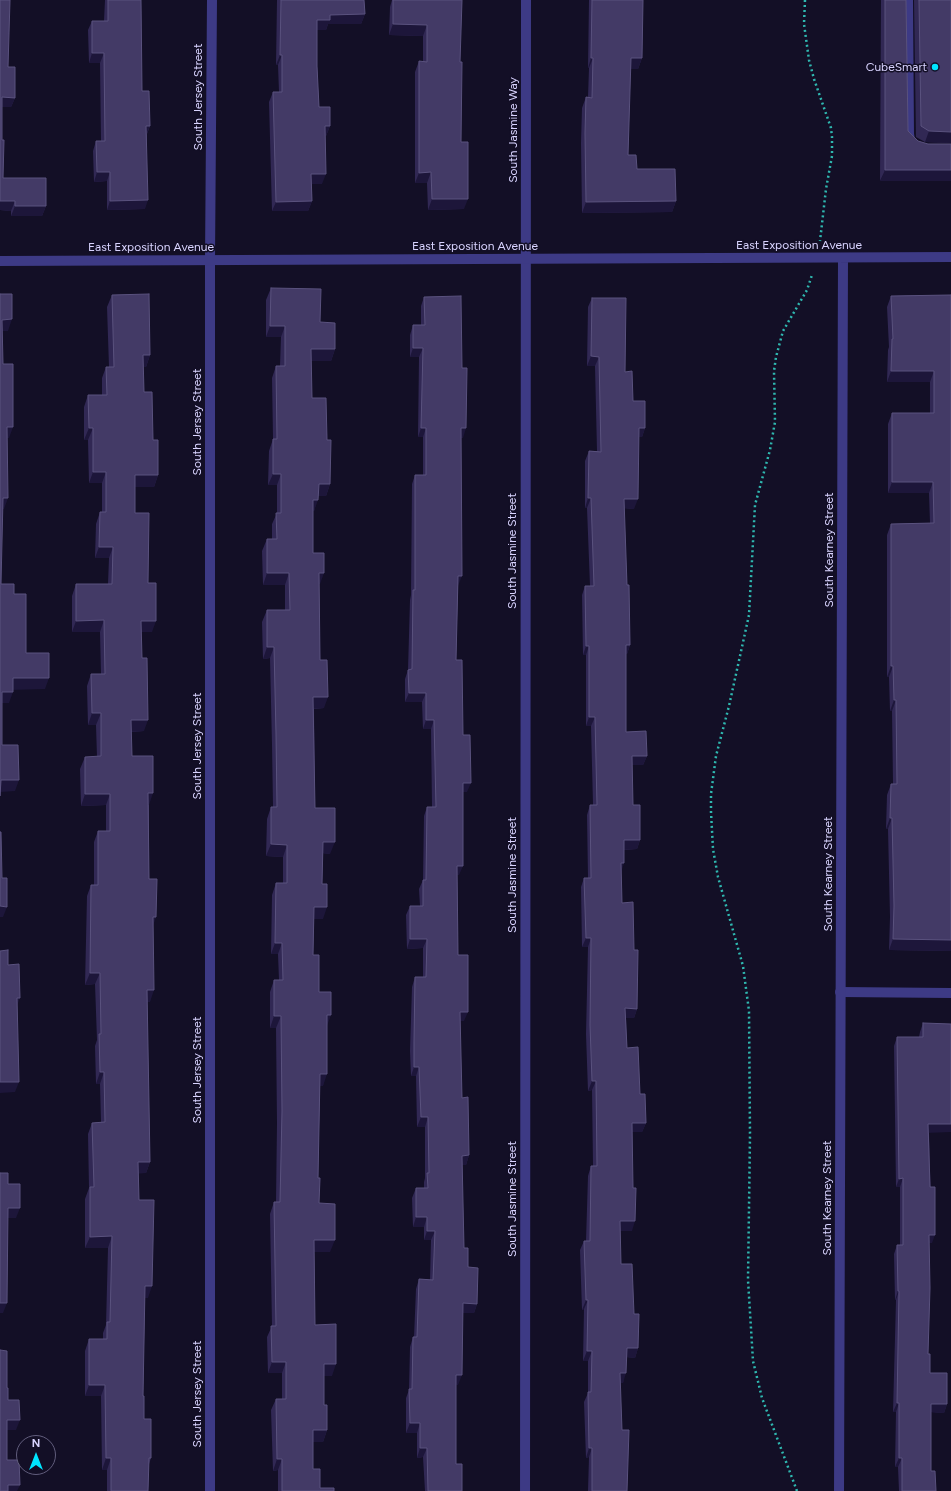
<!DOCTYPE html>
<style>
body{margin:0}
#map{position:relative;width:951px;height:1491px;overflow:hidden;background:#130f26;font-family:Figtree,sans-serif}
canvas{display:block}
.north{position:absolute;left:16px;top:1435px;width:40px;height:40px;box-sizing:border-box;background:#130f26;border:1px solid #625e7d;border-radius:50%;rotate:0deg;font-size:11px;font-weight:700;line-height:16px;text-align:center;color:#d9d4ff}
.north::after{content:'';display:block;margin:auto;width:14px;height:18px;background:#00e5ff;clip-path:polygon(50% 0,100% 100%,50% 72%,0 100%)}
</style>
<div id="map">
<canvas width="951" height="1491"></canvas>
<div class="north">N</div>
</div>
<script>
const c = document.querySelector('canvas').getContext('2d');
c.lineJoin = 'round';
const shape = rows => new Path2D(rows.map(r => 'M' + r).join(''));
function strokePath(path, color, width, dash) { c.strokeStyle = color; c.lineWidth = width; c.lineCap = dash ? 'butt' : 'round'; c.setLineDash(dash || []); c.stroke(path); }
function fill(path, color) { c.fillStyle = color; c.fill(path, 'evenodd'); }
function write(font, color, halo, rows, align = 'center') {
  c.font = font + ' Figtree,sans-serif'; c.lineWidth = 3; c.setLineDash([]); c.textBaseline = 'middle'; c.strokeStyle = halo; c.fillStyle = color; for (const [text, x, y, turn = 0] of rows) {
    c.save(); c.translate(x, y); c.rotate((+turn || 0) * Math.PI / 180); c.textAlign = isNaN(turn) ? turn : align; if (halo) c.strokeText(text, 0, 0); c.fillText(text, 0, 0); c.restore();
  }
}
const path = shape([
 [805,0,804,24,809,60,814,79,831,128,832,137,832,156,826,189,820,241],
 [797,1491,762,1398,753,1361,748,1280,750,1135,749,1011,743,966,718,877,713,849,711,812,711,794,716,756,729,706,749,615,755,505,770,450,775,422,774,371,776,357,783,331,807,290,812,275]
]);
const service = shape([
 [908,0,909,134,910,140,912,143]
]);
const minor = shape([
 [840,992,951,993],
 [210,1491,210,260,212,0],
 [525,1491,526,0]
]);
const tertiary = shape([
 [0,261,951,257],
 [839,1491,843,258]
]);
const wall = shape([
 [0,0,8,67,15,98,11,107,2,107,2,140,3,178,46,206,42,216,11,216,11,211,0,210],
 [105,0,141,0,142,91,150,126,147,134,145,209,107,210,107,181,94,182,93,151,96,141,101,141,100,63,89,63,88,30,92,21,104,21],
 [277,0,364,0,365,14,361,24,328,24,326,30,317,30,317,66,319,107,330,126,326,136,325,136,322,184,312,184,312,201,308,211,272,211,269,102,273,92,279,92,278,65,276,65],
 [392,0,462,0,460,62,461,142,464,209,428,210,427,183,415,183,415,72,419,61,423,62,423,36,389,35,390,7],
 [589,0,643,0,642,58,638,69,630,69,628,155,637,169,676,201,672,212,582,213,581,143,582,108,586,97,588,97,589,68,588,68],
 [881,0,906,0,908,131,880,181],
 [914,0,951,0,951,143,925,142,916,137],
 [271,288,320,322,335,349,331,361,311,361,312,398,327,440,330,484,326,496,318,496,314,511,313,511,313,553,320,584,319,584,320,660,324,708,314,709,315,808,330,854,323,853,322,884,323,919,314,919,313,955,319,992,327,1026,323,1086,320,1086,318,1178,319,1203,330,1252,314,1252,315,1325,332,1376,324,1376,324,1405,327,1430,323,1442,313,1442,313,1469,320,1488,334,1491,278,1491,278,1470,273,1471,271,1410,276,1399,282,1399,282,1373,268,1373,267,1337,272,1326,270,1214,274,1202,276,1202,277,1123,276,1028,270,1028,270,992,274,980,279,980,278,954,271,954,272,895,276,883,283,883,283,857,266,856,267,819,271,807,273,807,272,745,270,658,263,659,262,622,267,610,285,610,285,585,263,585,262,551,267,539,272,539,272,524,277,513,277,485,268,485,269,451,273,439,272,378,276,366,280,366,281,337,266,337,266,300],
 [112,295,150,355,146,367,143,367,144,392,153,440,158,475,154,487,135,487,135,513,148,583,152,632,141,632,144,731,131,732,132,756,149,805,149,879,153,926,150,1002,147,1002,150,1162,146,1173,138,1173,139,1200,148,1298,145,1298,143,1396,144,1419,151,1458,149,1464,148,1491,107,1491,107,1470,102,1470,101,1396,85,1396,85,1351,89,1339,103,1339,103,1333,106,1325,108,1248,85,1248,85,1199,89,1188,88,1134,92,1123,101,1122,100,1084,96,1084,95,1046,97,1040,95,984,85,985,87,896,91,885,94,885,94,842,98,831,106,831,106,805,81,806,80,769,85,757,97,757,96,725,88,725,87,686,91,674,101,674,100,632,72,632,72,596,76,584,108,584,109,558,95,558,96,524,100,512,102,512,102,483,89,483,88,440,84,440,84,407,88,395,102,395,102,378,106,367,109,367,107,307],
 [951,295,951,951,889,950,890,917,888,829,886,829,887,795,891,784,893,784,892,711,890,711,889,677,887,677,887,535,891,524,930,523,929,493,888,493,888,424,892,413,930,413,930,382,887,382,888,350,889,347,887,307,891,296],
 [424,297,463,438,461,438,458,586,456,660,463,735,467,792,463,792,459,875,457,875,458,955,464,1021,460,1021,462,1098,469,1155,466,1165,462,1165,464,1248,468,1267,477,1304,474,1313,463,1313,458,1385,456,1384,456,1464,462,1491,425,1491,423,1457,417,1458,417,1433,406,1433,406,1398,409,1390,410,1347,413,1337,414,1337,416,1289,419,1279,430,1280,431,1240,424,1240,424,1227,413,1227,412,1198,416,1188,424,1188,424,1182,425,1178,425,1127,417,1127,416,1076,411,1076,410,1051,412,987,415,977,423,977,423,948,407,949,406,915,410,906,420,906,419,889,423,880,424,816,427,807,432,807,431,729,423,729,422,702,405,702,405,679,408,670,410,600,411,595,412,484,415,475,423,475,423,437,418,437,419,357,410,357,410,335,413,325,421,325,421,306],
 [592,298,625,372,633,401,645,428,642,437,639,437,634,509,624,508,627,585,630,645,627,654,626,654,626,732,647,756,643,765,632,765,633,805,640,840,637,849,624,850,621,873,622,903,634,950,637,1009,634,1018,626,1018,627,1048,640,1094,646,1123,642,1132,632,1132,632,1231,620,1231,621,1264,634,1314,638,1348,635,1358,627,1357,623,1383,620,1382,622,1430,627,1491,588,1491,589,1457,586,1458,584,1402,588,1393,588,1361,583,1361,584,1309,582,1310,580,1250,584,1241,586,1241,588,1176,591,1166,593,1166,592,1090,588,1091,586,1034,588,947,582,947,581,887,584,878,588,878,587,815,590,805,593,805,591,726,586,726,586,655,583,655,582,595,585,586,590,586,587,508,585,508,585,461,589,451,597,451,595,366,587,366,588,307],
 [923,1023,929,1133,932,1243,929,1243,928,1354,930,1373,947,1404,944,1413,931,1412,931,1471,936,1491,899,1491,898,1467,895,1467,896,1412,893,1412,896,1300,895,1300,894,1254,897,1245,900,1245,900,1187,896,1187,894,1046,897,1037,919,1037,920,1032]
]);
const shadedWall = shape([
 [365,14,361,24,328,24,326,30,314,30,317,20,330,15],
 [393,24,427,25,423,36,389,35],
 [92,53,104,53,100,63,89,63],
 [280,55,282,55,278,65,276,65],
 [591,58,593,58,589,68,588,68],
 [631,58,642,58,638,69,627,69],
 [2,97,15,98,11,107,0,107],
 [146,126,150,126,146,135],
 [325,126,330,126,326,136,321,136],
 [929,131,951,132,951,143,925,142],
 [885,170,951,170,951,181,880,181],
 [97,172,110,172,107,181,94,182],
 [431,172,427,183,415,183,419,173],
 [311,174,326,174,322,184,308,184],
 [432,199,468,199,464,209,428,210],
 [148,200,145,209,107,210,110,201],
 [0,201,15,201,11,211,0,210],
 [312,201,308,211,272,211,276,202],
 [676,201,672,212,582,213,586,202],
 [15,206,46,206,42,216,11,216],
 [12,319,8,331,0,331,2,320],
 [270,326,285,326,281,337,266,337],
 [413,348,423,348,419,357,410,357],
 [311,349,335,349,331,361,307,361],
 [143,355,150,355,146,367,139,367],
 [591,356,599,357,595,366,587,366],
 [891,371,934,371,930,382,887,382],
 [7,427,13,427,9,438,3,438],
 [89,428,93,428,88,440,84,440],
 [421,428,426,428,423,437,418,437],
 [461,428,466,428,463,438,457,438],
 [639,428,645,428,642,437,636,437],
 [93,472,106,472,102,483,89,483],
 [273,474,281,474,277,485,268,485],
 [135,475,158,475,154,487,130,487],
 [892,482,933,482,929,493,888,493],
 [319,484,330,484,326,496,314,496],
 [3,498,8,498,4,509,0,509],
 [588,498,591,498,587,508,585,508],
 [624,499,638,499,634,509,621,508],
 [313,500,318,500,314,511,308,511],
 [99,547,113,547,109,558,95,558],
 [267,573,289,573,285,585,263,585],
 [319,573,324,573,320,584,315,584],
 [458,576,462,576,458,586,454,586],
 [104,620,100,632,72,632,76,621],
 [141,621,156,621,152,632,137,632],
 [626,645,630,645,627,654,623,654],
 [586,646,589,646,586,655,583,655],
 [267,647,274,647,270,658,263,659],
 [891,666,893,666,889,677,887,677],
 [13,678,49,678,45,689,9,690],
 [2,692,13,692,9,703,0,703],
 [409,693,426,693,422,702,405,702],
 [313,697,328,697,324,708,309,709],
 [894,700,896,700,892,711,890,711],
 [92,713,101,713,96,725,88,725],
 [589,717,595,717,591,726,586,726],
 [131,720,148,720,144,731,127,732],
 [426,720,434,720,431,729,423,729],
 [632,756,647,756,643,765,629,765],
 [1,780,19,780,15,791,0,792],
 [463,783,471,783,467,792,460,792],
 [148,793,153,793,149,805,144,805],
 [85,794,110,794,106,805,81,806],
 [890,818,892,818,888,829,886,829],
 [624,840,640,840,637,849,621,850],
 [323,842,335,842,330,854,319,853],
 [271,844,287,845,283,857,266,856],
 [621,863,624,863,621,873],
 [457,866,463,866,459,875,454,875],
 [0,906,7,907,3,917,0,917],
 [314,907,327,907,323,919,309,919],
 [153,917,156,917,152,929],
 [586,938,591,938,588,947,582,947],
 [410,939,427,939,423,948,407,949],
 [893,939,951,940,951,951,889,950],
 [275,943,282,943,278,954,271,954],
 [90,973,100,973,95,984,85,985],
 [147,990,154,990,150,1002,143,1002],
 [17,998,20,998,16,1008],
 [625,1008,637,1009,634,1018,622,1018],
 [460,1012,468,1012,464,1021,457,1021],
 [327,1015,331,1015,327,1026,322,1027],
 [274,1016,281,1016,276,1028,270,1028],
 [414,1067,419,1067,416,1076,411,1076],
 [100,1072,104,1072,100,1084,96,1084],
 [320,1074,327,1074,323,1086,316,1086],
 [592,1081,596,1081,592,1090,588,1091],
 [0,1082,19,1082,15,1092,0,1093],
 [421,1117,428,1117,425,1127,417,1127],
 [632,1123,646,1123,642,1132,629,1132],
 [928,1124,951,1124,951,1132,925,1133],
 [469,1155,466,1165,458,1165,462,1156],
 [138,1162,150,1162,146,1173,134,1174],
 [903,1178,900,1187,896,1187,899,1179],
 [8,1208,20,1208,16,1218,5,1218],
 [416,1217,427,1217,424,1227,413,1227],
 [620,1221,635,1221,632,1231,617,1231],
 [427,1231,435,1231,431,1240,424,1240],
 [929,1235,935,1235,932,1243,926,1243],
 [112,1236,108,1248,85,1248,90,1237],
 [314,1240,335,1240,330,1252,310,1252],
 [145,1286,152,1286,148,1298,141,1298],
 [898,1291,899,1291,896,1300,895,1300],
 [586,1300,588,1300,584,1309,582,1310],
 [0,1303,7,1303,3,1313,0,1313],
 [463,1303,477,1304,474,1313,460,1313],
 [627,1348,638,1348,635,1358,624,1357],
 [587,1351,592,1351,588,1361,583,1361],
 [272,1362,286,1362,282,1373,268,1373],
 [324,1364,336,1364,332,1376,319,1376],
 [620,1373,626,1373,623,1383,617,1382],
 [456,1375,462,1375,458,1385,453,1384],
 [89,1385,105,1385,101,1396,85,1396],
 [897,1403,899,1403,896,1412,893,1412],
 [931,1404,947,1404,944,1413,928,1412],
 [7,1420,20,1420,16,1430,3,1430],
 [410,1423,420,1423,417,1433,406,1433],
 [313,1430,327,1430,323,1442,309,1442],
 [420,1448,427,1448,423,1457,417,1458],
 [589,1448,592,1448,589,1457,586,1458],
 [106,1458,111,1458,107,1470,102,1470],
 [899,1458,902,1458,898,1467,895,1467],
 [277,1459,282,1459,278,1470,273,1471],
 [8,1485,20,1485,17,1491,6,1491]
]);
const building = shape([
 [0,0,10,0,8,67,15,67,15,98,2,97,2,140,4,140,3,178,46,178,46,206,15,206,15,201,0,201,0,0],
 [108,0,141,0,142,91,149,91,150,126,146,126,148,200,110,201,110,172,97,172,96,141,105,141,104,53,92,53,92,21,108,21,108,0],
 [281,0,364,0,365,14,330,15,330,20,317,20,317,66,319,107,330,107,330,126,325,126,326,174,311,174,312,201,276,202,273,92,282,92,282,55,280,55,281,0],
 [393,0,462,0,460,62,462,62,461,142,468,142,468,199,432,199,431,172,419,173,419,61,427,62,427,25,393,24,393,0],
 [592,0,643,0,642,58,631,58,628,155,636,155,637,169,675,169,676,201,586,202,585,133,586,97,592,98,593,58,591,58,592,0],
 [885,0,906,0,908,131,918,141,928,144,951,144,951,170,885,170,885,0],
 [919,0,951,0,951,132,929,131,921,126,919,0],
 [271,288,321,289,320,322,335,323,335,349,311,349,312,398,326,398,327,440,331,440,330,484,319,484,318,500,313,500,313,553,324,553,324,573,319,573,320,660,327,660,328,697,313,697,315,808,335,808,335,842,323,842,322,884,327,884,327,907,314,907,313,955,319,955,319,992,331,992,331,1015,327,1015,327,1074,320,1074,318,1178,320,1178,319,1203,335,1204,335,1240,314,1240,315,1325,336,1324,336,1364,324,1364,324,1405,327,1405,327,1430,313,1430,313,1469,320,1469,320,1488,334,1488,334,1491,282,1491,282,1459,277,1459,276,1399,286,1399,286,1362,272,1362,271,1326,276,1326,274,1202,280,1202,282,1111,281,1016,274,1016,274,980,283,980,282,943,275,943,276,883,287,883,287,845,271,844,271,807,277,807,276,734,274,647,267,647,267,610,290,610,289,573,267,573,267,539,277,539,276,513,281,513,281,474,273,474,273,439,277,439,276,366,285,366,285,326,270,326,271,288],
 [0,294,12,294,12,319,2,320,3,364,13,364,13,427,7,427,8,498,3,498,1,584,14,584,14,594,26,594,26,653,49,653,49,678,13,678,13,692,2,692,2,745,18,745,19,780,1,780,0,796,0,294],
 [149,294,150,355,143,355,144,392,152,392,153,440,158,440,158,475,135,475,135,513,149,513,148,583,156,583,156,621,141,621,142,658,147,658,148,720,131,720,132,756,153,756,153,793,148,793,149,879,157,879,156,917,153,917,154,990,147,990,150,1162,138,1162,139,1200,154,1200,152,1286,145,1286,143,1396,144,1396,144,1419,151,1419,151,1458,149,1458,148,1491,111,1491,111,1458,106,1458,105,1385,89,1385,89,1339,107,1339,107,1322,110,1322,112,1236,90,1237,90,1187,94,1187,92,1123,105,1122,104,1072,100,1072,99,1034,101,1034,100,973,90,973,91,885,98,885,98,831,110,831,110,794,85,794,85,757,101,756,101,713,92,713,91,674,105,674,104,620,76,621,76,584,112,584,113,547,99,547,100,512,106,512,106,472,93,472,93,428,89,428,88,395,107,395,106,367,114,367,112,295,149,294],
 [951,295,951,940,893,939,894,906,892,818,890,818,891,784,897,784,896,700,894,700,893,666,891,666,891,524,934,523,933,482,892,482,892,413,934,413,934,371,891,371,892,339,893,339,891,296,951,295],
 [461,296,462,368,467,368,466,428,461,428,462,576,458,576,456,660,462,660,463,735,470,735,471,783,463,783,463,866,457,866,458,955,468,955,468,1012,460,1012,462,1098,468,1097,469,1155,462,1156,464,1248,468,1248,468,1267,478,1268,477,1304,463,1303,462,1375,456,1375,456,1464,462,1464,462,1491,428,1491,427,1448,420,1448,420,1423,410,1423,409,1389,412,1389,413,1337,417,1337,419,1279,433,1280,435,1231,427,1231,427,1217,416,1217,416,1188,428,1188,427,1173,429,1173,428,1117,421,1117,419,1067,414,1067,414,1042,415,977,426,977,427,939,410,939,410,906,423,906,423,880,426,880,427,807,436,807,434,720,426,720,426,693,409,693,408,670,412,669,413,590,415,590,415,475,426,475,426,428,421,428,423,348,413,348,413,325,425,325,424,297,461,296],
 [592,298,626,298,625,372,632,371,633,401,645,401,645,428,639,428,638,499,624,499,627,585,629,585,630,645,626,645,626,732,646,731,647,756,632,756,633,805,640,805,640,840,624,840,624,863,621,863,622,903,633,902,634,950,638,950,637,1009,625,1008,627,1048,638,1047,640,1094,645,1094,646,1123,632,1123,633,1188,636,1188,635,1221,620,1221,621,1264,632,1264,634,1314,639,1314,638,1348,627,1348,626,1373,620,1373,622,1430,629,1430,627,1491,592,1491,592,1448,589,1448,588,1392,591,1392,592,1351,587,1351,588,1300,586,1300,584,1241,590,1241,591,1166,597,1166,596,1081,592,1081,590,1025,591,938,586,938,584,878,591,878,590,805,597,805,595,717,589,717,589,646,586,646,585,586,594,586,591,498,588,498,589,451,601,452,599,357,591,356,592,298],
 [0,832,1,832,2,878,7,878,7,907,0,906,0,832],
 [8,950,8,965,19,964,20,998,17,998,19,1082,0,1082,0,951,8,950],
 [923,1023,951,1024,951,1124,928,1124,930,1187,935,1187,935,1235,929,1235,930,1288,928,1354,930,1354,930,1373,947,1373,947,1404,931,1404,931,1471,935,1471,936,1491,902,1491,902,1458,899,1458,899,1403,897,1403,899,1291,898,1291,897,1245,903,1245,903,1178,899,1179,897,1037,923,1037,923,1023],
 [0,1173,8,1173,8,1184,20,1184,20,1208,8,1208,7,1303,0,1303,0,1173],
 [0,1350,7,1351,7,1388,8,1388,8,1400,19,1400,20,1420,7,1420,7,1460,19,1460,20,1485,8,1485,8,1491,0,1491,0,1350]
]);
const markers = [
 [935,67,4,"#00e5ff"]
];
const poiNames = [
 ["CubeSmart",927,67]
];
const streetNames = [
 ["South Jersey Street",198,97,-90],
 ["South Jasmine Way",513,130,-90],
 ["East Exposition Avenue",799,245],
 ["East Exposition Avenue",475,246],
 ["East Exposition Avenue",151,247],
 ["South Jersey Street",197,422,-90],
 ["South Kearney Street",829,550,-90],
 ["South Jasmine Street",512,551,-90],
 ["South Jersey Street",197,746,-90],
 ["South Kearney Street",828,874,-90],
 ["South Jasmine Street",512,875,-90],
 ["South Jersey Street",197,1070,-90],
 ["South Kearney Street",827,1198,-90],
 ["South Jasmine Street",512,1199,-90],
 ["South Jersey Street",197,1394,-90]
];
strokePath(path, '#2fb8b0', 2.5, [2, 3]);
strokePath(service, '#3d3a85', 10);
strokePath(minor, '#3d3a85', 10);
strokePath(tertiary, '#3d3a85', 10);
fill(wall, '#312854');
fill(shadedWall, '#1d163a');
fill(building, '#433a66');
strokePath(building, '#5a527e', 1);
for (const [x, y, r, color] of markers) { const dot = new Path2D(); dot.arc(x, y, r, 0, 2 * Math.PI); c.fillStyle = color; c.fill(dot); strokePath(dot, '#130f26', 1.5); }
write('12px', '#d9d4ff', '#130f26', poiNames, 'right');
write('12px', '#d9d4ff', '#130f26', streetNames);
</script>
